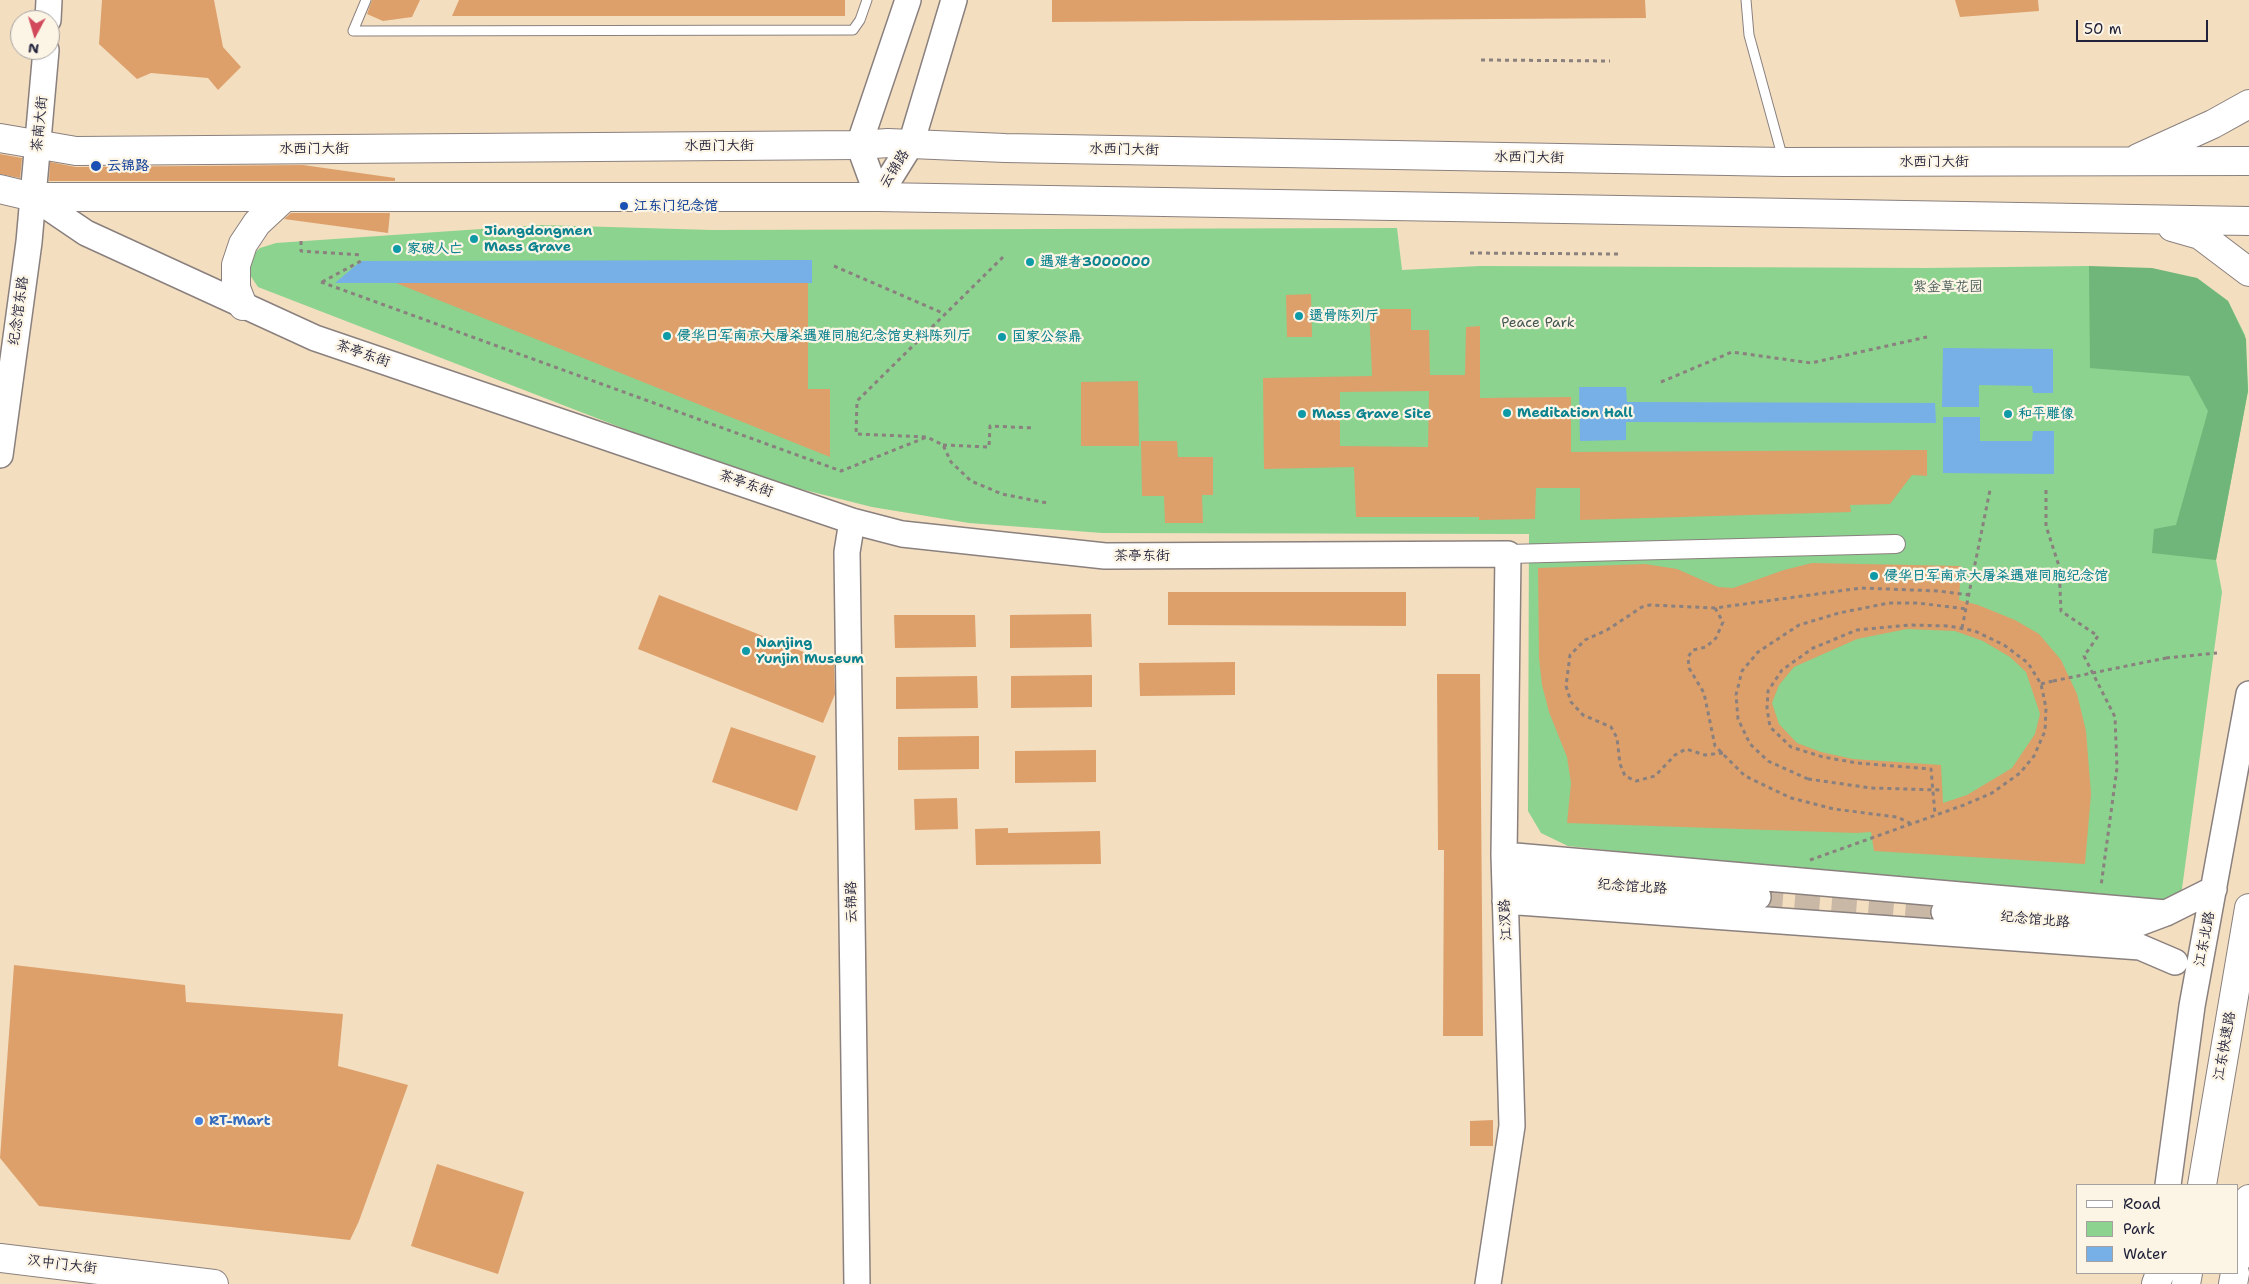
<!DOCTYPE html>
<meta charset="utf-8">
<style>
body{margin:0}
#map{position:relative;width:2249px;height:1284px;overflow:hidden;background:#f3dec0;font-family:"Shantell Sans",sans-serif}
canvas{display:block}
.legend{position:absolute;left:2076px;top:1184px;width:162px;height:90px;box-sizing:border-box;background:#fcf5e5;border:1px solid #a5a1a1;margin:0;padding:6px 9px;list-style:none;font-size:15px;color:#22223b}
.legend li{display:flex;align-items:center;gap:10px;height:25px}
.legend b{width:25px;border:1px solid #a5a1a1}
.north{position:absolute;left:10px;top:10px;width:50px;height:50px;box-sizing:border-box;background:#fcf5e5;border:1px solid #a5a1a1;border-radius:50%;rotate:186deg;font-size:14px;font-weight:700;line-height:20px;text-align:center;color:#22223b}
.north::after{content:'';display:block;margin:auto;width:18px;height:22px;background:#d1495b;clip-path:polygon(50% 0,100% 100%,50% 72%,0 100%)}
.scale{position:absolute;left:2076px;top:20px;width:132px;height:22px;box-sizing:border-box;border:2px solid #22223b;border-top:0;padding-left:6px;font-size:15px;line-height:18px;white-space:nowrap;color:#22223b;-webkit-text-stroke:4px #fcf5e5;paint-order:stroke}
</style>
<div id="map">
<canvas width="2249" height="1284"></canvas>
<ul class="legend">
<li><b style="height:6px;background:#fff"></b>Road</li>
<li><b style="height:14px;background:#8bd38e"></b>Park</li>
<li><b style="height:14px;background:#77b0e7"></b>Water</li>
</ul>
<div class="north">N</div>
<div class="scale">50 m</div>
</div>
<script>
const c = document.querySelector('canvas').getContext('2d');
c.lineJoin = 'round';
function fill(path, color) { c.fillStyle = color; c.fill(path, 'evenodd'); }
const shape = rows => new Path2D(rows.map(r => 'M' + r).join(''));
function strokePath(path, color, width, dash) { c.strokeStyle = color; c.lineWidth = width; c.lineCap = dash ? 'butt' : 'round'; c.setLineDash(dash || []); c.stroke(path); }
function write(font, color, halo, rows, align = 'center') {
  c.font = font + ' "Shantell Sans","LXGW WenKai TC",sans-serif'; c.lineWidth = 4.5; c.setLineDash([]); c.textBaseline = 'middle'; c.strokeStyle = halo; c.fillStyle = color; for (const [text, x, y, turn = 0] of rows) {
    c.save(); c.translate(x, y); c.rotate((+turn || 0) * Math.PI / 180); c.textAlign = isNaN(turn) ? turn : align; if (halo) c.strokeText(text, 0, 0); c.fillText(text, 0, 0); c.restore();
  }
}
const green = shape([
 [540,225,712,230,1397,228,1402,270,1480,266,1926,268,2089,266,2089,268,2197,278,2228,301,2245,335,2248,391,2216,560,2222,592,2181,896,2158,902,1830,874,1568,846,1541,833,1528,811,1529,534,1102,533,969,523,872,507,741,474,258,287,248,272,249,258,260,248,276,243]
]);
const forest = shape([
 [2089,266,2152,268,2197,278,2228,301,2246,339,2248,391,2216,560,2152,553,2154,529,2176,525,2208,411,2189,376,2090,368]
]);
const water = shape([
 [812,260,812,283,335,283,361,261],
 [1943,348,2053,349,2053,393,2033,393,2032,386,1979,385,1979,407,1942,407],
 [1579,387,1626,387,1627,402,1935,403,1936,423,1626,422,1626,440,1580,441],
 [1943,417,1980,417,1980,441,2032,441,2033,431,2054,431,2054,474,1943,473]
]);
const building = shape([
 [102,0,214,0,223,47,241,67,218,90,208,78,151,73,137,79,99,44],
 [372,0,420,0,412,17,383,21,367,14],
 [459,0,845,0,845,16,452,16],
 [1052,0,1645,0,1646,18,1052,22],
 [1955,0,2038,0,2039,11,1960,17],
 [0,154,22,158,20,178,0,174],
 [50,162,76,167,303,165,395,178,395,181,49,181],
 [291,213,390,213,388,233,284,219],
 [396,283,808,283,808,389,830,389,830,457],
 [1311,294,1312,337,1287,337,1286,295],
 [1369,309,1411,309,1411,330,1429,330,1430,375,1465,375,1466,327,1480,326,1480,398,1571,397,1571,452,1927,450,1927,476,1912,475,1890,504,1850,505,1851,512,1580,520,1580,488,1536,488,1535,519,1479,520,1479,517,1356,517,1354,467,1264,469,1263,378,1372,376],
 [1429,391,1428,447,1340,446,1340,392],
 [1138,381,1139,446,1081,446,1081,382],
 [1141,441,1177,441,1178,457,1213,457,1213,495,1202,495,1203,523,1165,523,1164,496,1142,496],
 [1812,563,1961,566,1959,600,1978,605,2015,620,2039,634,2061,660,2077,694,2086,731,2091,794,2085,864,1874,851,1871,832,1856,833,1567,823,1571,783,1567,757,1549,712,1542,685,1539,658,1538,568,1645,564,1677,569,1718,587,1733,588,1784,570],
 [1907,629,1955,631,1983,641,2010,657,2026,672,2040,714,2035,734,2012,768,1967,795,1943,803,1941,765,1853,759,1821,752,1797,743,1779,724,1772,703,1779,685,1794,667,1857,639],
 [1168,592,1406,592,1406,626,1168,625],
 [659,595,834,664,835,694,823,723,638,649],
 [1091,614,1092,647,1010,648,1010,615],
 [894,615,975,615,976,647,895,648],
 [1235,662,1235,695,1140,696,1139,663],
 [1437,674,1480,674,1483,1036,1443,1036,1444,850,1438,850],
 [1092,675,1092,707,1011,708,1011,676],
 [977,676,978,708,896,709,896,677],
 [731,727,816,756,797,811,712,782],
 [979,736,979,769,898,770,898,737],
 [1096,750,1096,782,1015,783,1015,751],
 [957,798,958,829,915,830,914,799],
 [1008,828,1008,833,1100,831,1101,864,976,865,975,829],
 [14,965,185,985,186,1002,343,1014,338,1066,408,1085,359,1221,350,1240,39,1206,0,1158],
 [1493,1120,1493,1146,1470,1146,1470,1121],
 [437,1164,524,1192,498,1274,411,1246]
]);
const secondaryTunnel = shape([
 [1758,897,1944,912]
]);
const path = shape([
 [1481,60,1610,61],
 [301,241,301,251,361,255],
 [1470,253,1620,254],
 [1003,257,857,401,856,434,927,437,943,445,951,462,971,481,1002,494,1047,503],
 [834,266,945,314],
 [321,282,841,471,927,437],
 [322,282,361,261],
 [1661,382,1732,352,1811,363,1927,337],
 [943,445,989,447,990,426,1034,428],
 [2046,490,2046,526,2059,566,2061,611,2098,636,2084,656,2115,717,2117,768,2101,886],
 [1715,608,1723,622,1716,638,1706,647,1693,650,1688,657,1689,668,1704,693,1715,746,1745,776,1791,798,1834,809,1897,817,1910,823],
 [1962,628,1990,490],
 [2166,658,2217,653],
 [2041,684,2053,681],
 [1723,753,1705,755,1686,749,1675,755,1655,776,1636,781,1625,776,1620,764,1617,738,1611,727,1583,715,1571,702,1566,686,1570,655,1585,640,1607,630,1642,607,1650,605,1715,608,1861,588,1939,591,1969,595],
 [1808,779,1768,761,1750,744,1738,719,1736,695,1742,671,1758,652,1799,625,1839,613,1889,603,1918,603,1966,609],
 [1810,860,1964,805,1992,793,2020,773,2034,756,2045,731,2046,708,2041,684,2028,663,2004,645,1975,631,1949,626,1910,625,1857,630,1813,648,1782,670,1768,691,1767,708,1770,727,1791,747,1823,757,1857,763,1931,769,1935,814]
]);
const lane = shape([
 [366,0,353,31,853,30,860,20,867,0],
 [1746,0,1749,35,1783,159]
]);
const street = shape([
 [1508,554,1896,544]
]);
const secondary = shape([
 [48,20,49,0],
 [33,197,86,233,315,338,852,521,902,534,1105,556,1508,554,1504,855,1512,1126,1488,1284],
 [878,197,911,144,954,0],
 [878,197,859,145,908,0],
 [0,455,29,242,46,50],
 [852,521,847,552,857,1284],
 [1504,855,2166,913],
 [1505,878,1758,897],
 [1505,901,2140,947,2175,962],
 [1944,912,2126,928,2166,913,2214,889],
 [2168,1185,2192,1006,2249,694]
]);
const primary = shape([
 [0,138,76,151,859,145,888,143,1005,148,1783,162,2249,161],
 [2138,158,2213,124,2249,104],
 [0,189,33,197,878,197,2249,221],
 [2172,227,2200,235,2249,272],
 [243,306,236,288,236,265,243,244,257,223,285,197],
 [0,1258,214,1284]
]);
const highway = shape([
 [2202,1185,2249,908],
 [2238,1258,2249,1199],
 [2156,1284,2160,1273],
 [2186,1284,2188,1273],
 [2233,1284,2235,1273]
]);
const pathBridge = shape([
 [2053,681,2166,658],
 [1808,779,1871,788,1940,790]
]);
const markers = [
 [96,166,6,"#1a4fb4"],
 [624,206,5,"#1a4fb4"],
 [474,239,5,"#0f9aa8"],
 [397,249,5,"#0f9aa8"],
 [1030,262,5,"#0f9aa8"],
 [1299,316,5,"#0f9aa8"],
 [667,336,5,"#0f9aa8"],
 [1002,337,5,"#0f9aa8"],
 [1507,413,5,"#0f9aa8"],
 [1302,414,5,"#0f9aa8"],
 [2008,414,5,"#0f9aa8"],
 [1874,576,5,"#0f9aa8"],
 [746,651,5,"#0f9aa8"],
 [199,1121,5,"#3f7fe0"]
];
const streetNames = [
 ["茶南大街",40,124,-84],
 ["水西门大街",719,146],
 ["水西门大街",314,149],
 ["水西门大街",1124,150,1],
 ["水西门大街",1529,158,1],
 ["水西门大街",1934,162],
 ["云锦路",895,169,-58],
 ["纪念馆东路",19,311,-82],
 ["茶亭东街",363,354,19],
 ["茶亭东街",746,484,19],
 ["茶亭东街",1142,556],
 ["纪念馆北路",1632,887,4],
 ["云锦路",852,902,-91],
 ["江汊路",1506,920,-93],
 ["纪念馆北路",2035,920,5],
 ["江东北路",2205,939,-79],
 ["江东快速路",2225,1046,-80],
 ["汉中门大街",62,1265,7]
];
const transitNames = [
 ["云锦路",107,166],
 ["江东门纪念馆",634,206]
];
const cultureNames = [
 ["Jiangdongmen",484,231],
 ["Mass Grave",484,247],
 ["家破人亡",407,249],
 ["遇难者3000000",1040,262],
 ["遗骨陈列厅",1309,316],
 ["侵华日军南京大屠杀遇难同胞纪念馆史料陈列厅",677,336],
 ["国家公祭鼎",1012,337],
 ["Meditation Hall",1517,413],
 ["Mass Grave Site",1312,414],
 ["和平雕像",2018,414],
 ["侵华日军南京大屠杀遇难同胞纪念馆",1884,576],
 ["Nanjing",756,643],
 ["Yunjin Museum",756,659]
];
const parkNames = [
 ["紫金草花园",1948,287],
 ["Peace Park",1538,323]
];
const shopNames = [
 ["RT-Mart",209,1121]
];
fill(green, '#8bd38e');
fill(forest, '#70b579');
fill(water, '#77b0e7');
fill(building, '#dda06b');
strokePath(secondaryTunnel, '#c9b8a5', 25, [25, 12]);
strokePath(lane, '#8a807e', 11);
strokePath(street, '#8a807e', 20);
strokePath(secondary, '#8a807e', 28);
strokePath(primary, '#8a807e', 30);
strokePath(highway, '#8a807e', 30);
strokePath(path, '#8a807e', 3, [4, 4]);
strokePath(lane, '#fff', 9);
strokePath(street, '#fff', 18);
strokePath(secondary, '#fff', 25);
strokePath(primary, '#fff', 28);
strokePath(highway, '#fff', 28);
strokePath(pathBridge, '#8a807e', 3, [4, 4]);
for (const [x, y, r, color] of markers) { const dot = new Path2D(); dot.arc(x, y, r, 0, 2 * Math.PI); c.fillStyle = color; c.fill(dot); strokePath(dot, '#fcf5e5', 2); }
write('14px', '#22223b', '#fcf5e5', streetNames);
write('bold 14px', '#164399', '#fcf5e5', transitNames, 'left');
write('bold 14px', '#0d838f', '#fcf5e5', cultureNames, 'left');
write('14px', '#425754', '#fcf5e5', parkNames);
write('bold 14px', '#366cbe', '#fcf5e5', shopNames, 'left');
</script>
